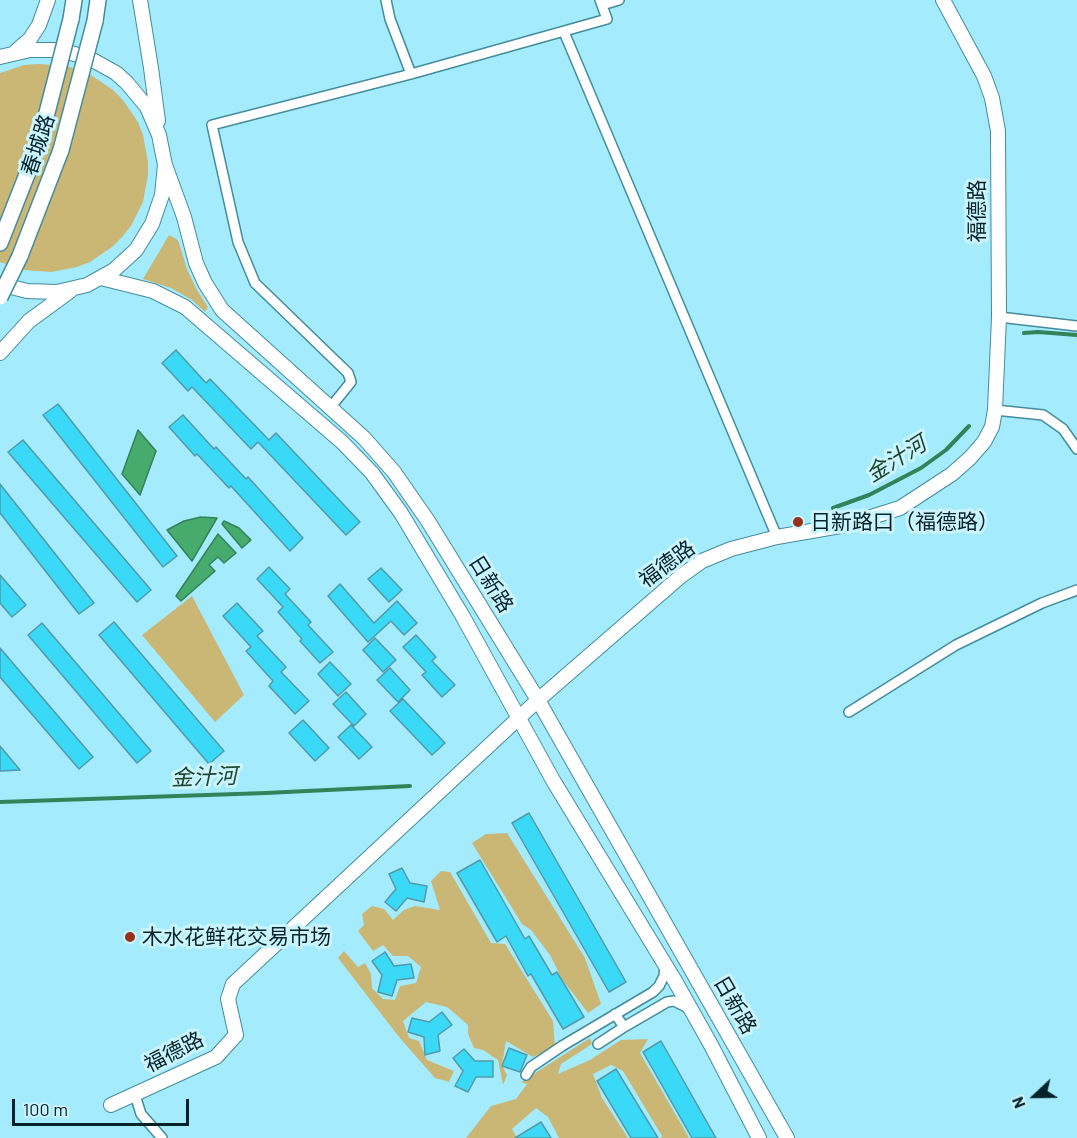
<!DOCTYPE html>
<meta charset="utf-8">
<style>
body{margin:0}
#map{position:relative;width:1077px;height:1138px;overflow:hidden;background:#a4ecfd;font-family:Barlow,sans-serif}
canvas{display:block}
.north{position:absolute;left:1005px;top:1066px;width:60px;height:60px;-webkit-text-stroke:4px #caf4fe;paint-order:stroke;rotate:248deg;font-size:16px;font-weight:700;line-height:24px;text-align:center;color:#042329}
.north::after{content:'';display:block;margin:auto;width:21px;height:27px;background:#042329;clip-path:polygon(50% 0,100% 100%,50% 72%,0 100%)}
.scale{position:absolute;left:12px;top:1099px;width:177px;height:27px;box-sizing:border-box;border:3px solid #042329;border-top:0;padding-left:8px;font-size:18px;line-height:21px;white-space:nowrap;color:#042329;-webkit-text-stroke:4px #caf4fe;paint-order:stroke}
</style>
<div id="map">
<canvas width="1077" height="1138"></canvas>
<div class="north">N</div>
<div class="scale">100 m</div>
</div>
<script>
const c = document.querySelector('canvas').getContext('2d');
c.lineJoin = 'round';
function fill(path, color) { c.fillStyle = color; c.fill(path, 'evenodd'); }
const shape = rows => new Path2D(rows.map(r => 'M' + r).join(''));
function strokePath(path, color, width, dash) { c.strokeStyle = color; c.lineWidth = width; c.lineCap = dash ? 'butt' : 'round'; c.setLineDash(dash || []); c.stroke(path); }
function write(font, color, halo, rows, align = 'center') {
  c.font = font + ' Barlow,"Noto Sans SC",sans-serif'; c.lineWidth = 6; c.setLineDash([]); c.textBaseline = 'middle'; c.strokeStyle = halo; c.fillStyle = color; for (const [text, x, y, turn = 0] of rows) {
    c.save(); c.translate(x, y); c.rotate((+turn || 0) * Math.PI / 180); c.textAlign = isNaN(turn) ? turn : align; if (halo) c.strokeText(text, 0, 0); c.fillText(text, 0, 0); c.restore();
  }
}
const green = shape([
 [38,64,65,66,78,69,91,75,113,90,123,100,138,122,143,135,148,162,148,175,143,202,131,226,122,237,112,247,90,262,77,267,51,272,24,270,0,262,0,73,24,65],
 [169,235,178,240,187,269,197,290,208,307,205,312,192,300,171,288,143,279],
 [192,596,244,695,215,722,142,635],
 [507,833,585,958,601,1004,588,1013,562,979,550,955,531,930,522,924,472,843,486,834],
 [441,871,450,872,491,943,505,944,553,1021,555,1047,533,1057,506,1041,502,1065,507,1075,503,1085,498,1060,483,1050,474,1048,468,1034,468,1025,447,1007,426,1002,403,1021,409,1038,419,1041,427,1060,454,1071,449,1082,435,1078,399,1037,338,958,344,951,358,967,365,963,371,974,372,988,383,999,395,1000,400,986,416,983,421,967,408,956,393,956,383,945,373,951,358,931,364,925,362,914,372,906,384,909,393,920,404,910,415,906,440,910,431,881],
 [590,1038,592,1044,561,1064,558,1074,590,1060,621,1040,648,1039,640,1053,689,1138,661,1138,662,1136,623,1071,611,1065,593,1074,602,1098,628,1138,559,1138,548,1117,536,1108,512,1129,517,1138,466,1138,491,1106,516,1099,527,1084,521,1082]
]);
const water = shape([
 [138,430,156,451,140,495,122,474,138,430],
 [201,517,217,518,192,561,167,530,184,521,201,517],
 [224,521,239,528,251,540,242,548,222,524,224,521],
 [218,534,236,553,224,563,218,557,209,565,215,571,181,601,176,596,218,534]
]);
const stream = shape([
 [1024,333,1038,332,1077,335],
 [833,508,869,495,921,468,946,450,969,426],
 [0,802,266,793,410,786]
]);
const building = shape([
 [176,350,206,383,210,379,269,440,276,433,360,522,346,535,258,442,251,449,192,387,188,391,162,363,176,350],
 [58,404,177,556,163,567,43,415,58,404],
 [183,415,214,449,216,447,246,479,248,477,303,538,290,551,231,486,229,488,197,454,195,456,169,427,183,415],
 [23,440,151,590,137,602,8,452,23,440],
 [0,484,94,603,79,614,0,513,0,484],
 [269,567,290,589,285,594,311,622,308,625,333,652,320,663,300,641,302,639,278,612,283,607,257,579,269,567],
 [381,568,402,590,389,602,368,579,381,568],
 [0,575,26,605,12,617,0,603,0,575],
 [340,584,374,623,397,601,417,623,404,635,391,621,368,642,328,596,340,584],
 [237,603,263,631,257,636,286,667,281,672,309,701,295,714,269,686,273,681,246,651,251,647,223,616,237,603],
 [114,622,224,751,209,764,99,635,114,622],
 [42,623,151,751,137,763,28,635,42,623],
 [416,635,436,657,432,661,455,685,442,697,422,675,426,672,403,647,416,635],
 [375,638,396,660,383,672,363,650,375,638],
 [0,648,93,757,79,769,0,677,0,648],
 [330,662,351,684,338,696,318,674,330,662],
 [390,668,410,690,398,702,377,680,390,668],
 [346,692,366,714,354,726,333,704,346,692],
 [403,699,445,743,432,755,390,711,403,699],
 [303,720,329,748,315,761,289,733,303,720],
 [351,725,372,747,359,759,338,737,351,725],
 [0,746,20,770,0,771,0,746],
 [529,813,626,982,609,992,512,823,529,813],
 [480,860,525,939,529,936,552,975,557,972,584,1017,563,1029,531,974,528,976,506,936,497,942,457,873,480,860],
 [402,868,410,883,427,886,424,902,407,898,396,911,385,902,396,889,389,874,402,868],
 [385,952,394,966,411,964,414,978,397,980,392,996,378,992,382,975,372,961,385,952],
 [442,1012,452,1025,438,1035,440,1051,425,1055,424,1037,408,1032,412,1018,429,1022,442,1012],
 [661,1041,716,1138,692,1138,643,1052,661,1041],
 [509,1048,527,1055,520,1072,502,1066,509,1048],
 [464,1049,475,1061,493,1061,493,1077,476,1077,468,1092,455,1086,463,1071,453,1058,464,1049],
 [616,1069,658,1138,631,1138,597,1081,616,1069],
 [541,1122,551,1138,515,1138,541,1122]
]);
const street = shape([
 [386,0,390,19,411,74],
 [602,5,619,0],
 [564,32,777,537],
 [999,317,1077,326],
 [330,408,351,382,348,373,255,283,238,242,212,125,411,74,607,19,600,0],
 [995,410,1043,415,1063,429,1077,449],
 [849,712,956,645,1042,603,1077,590],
 [615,1014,624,1027,667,1002,674,1001,690,1009],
 [598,1044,624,1027],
 [526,1075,531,1067,562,1046,653,992,659,986,664,976,665,965],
 [135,1095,141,1114,162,1138]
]);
const secondary = shape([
 [140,0,151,68,158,121],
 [16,51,30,39,39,25,48,0],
 [0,57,30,50,60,50,89,58,116,73,127,83,147,107,159,135,165,165,162,195,152,224,136,250,114,270,87,285,57,292,27,291,0,284],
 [165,165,184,217,196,263,205,283,222,310,364,438,394,472,428,521,538,700,787,1138],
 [101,278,153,291,185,307,342,442,372,473,401,513,462,615,554,782,675,981,711,1045,759,1138],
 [0,353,29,321,70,291],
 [111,1105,216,1057,236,1035,228,999,233,984,538,700,681,576,702,561,731,549,777,537,846,525,900,508,952,474,970,458,984,442,992,427,995,410,999,317,998,131,992,98,984,76,943,0]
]);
const primary = shape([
 [71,19,74,0],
 [95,21,98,0],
 [0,243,39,144],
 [20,256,61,150]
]);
const primaryBridge = shape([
 [39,144,71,19],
 [61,150,95,21],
 [0,297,20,256]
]);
const markers = [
 [798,522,6,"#99301a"],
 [130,937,6,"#99301a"]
];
const streetNames = [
 ["春城路",38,145,-72],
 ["福德路",977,211,-90],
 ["福德路",667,564,-36],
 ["日新路",491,584,58],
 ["日新路",735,1005,60],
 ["福德路",174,1052,-27]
];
const poiNames = [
 ["日新路口（福德路）",810,522],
 ["木水花鲜花交易市场",142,937]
];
const waterNames = [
 ["金汁河",896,459,-32],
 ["金汁河",204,777,-2]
];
fill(green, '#cab675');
fill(water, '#47ab6d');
strokePath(water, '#338259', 1.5);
strokePath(stream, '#338259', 4);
fill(building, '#3ad9f7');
strokePath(building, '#529aa9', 1.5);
strokePath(street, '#448c9c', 12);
strokePath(secondary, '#448c9c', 16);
strokePath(primary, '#448c9c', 18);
strokePath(street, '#fff', 9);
strokePath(secondary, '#fff', 14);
strokePath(primary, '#fff', 15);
strokePath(primaryBridge, '#448c9c', 18, []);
strokePath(primaryBridge, '#fff', 15);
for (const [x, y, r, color] of markers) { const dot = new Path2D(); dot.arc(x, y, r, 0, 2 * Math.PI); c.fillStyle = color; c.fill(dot); strokePath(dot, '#caf4fe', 2); }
write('21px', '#042329', '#caf4fe', streetNames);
write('21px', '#042329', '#caf4fe', poiNames, 'left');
write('italic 22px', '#1d462c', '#caf4fe', waterNames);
</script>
